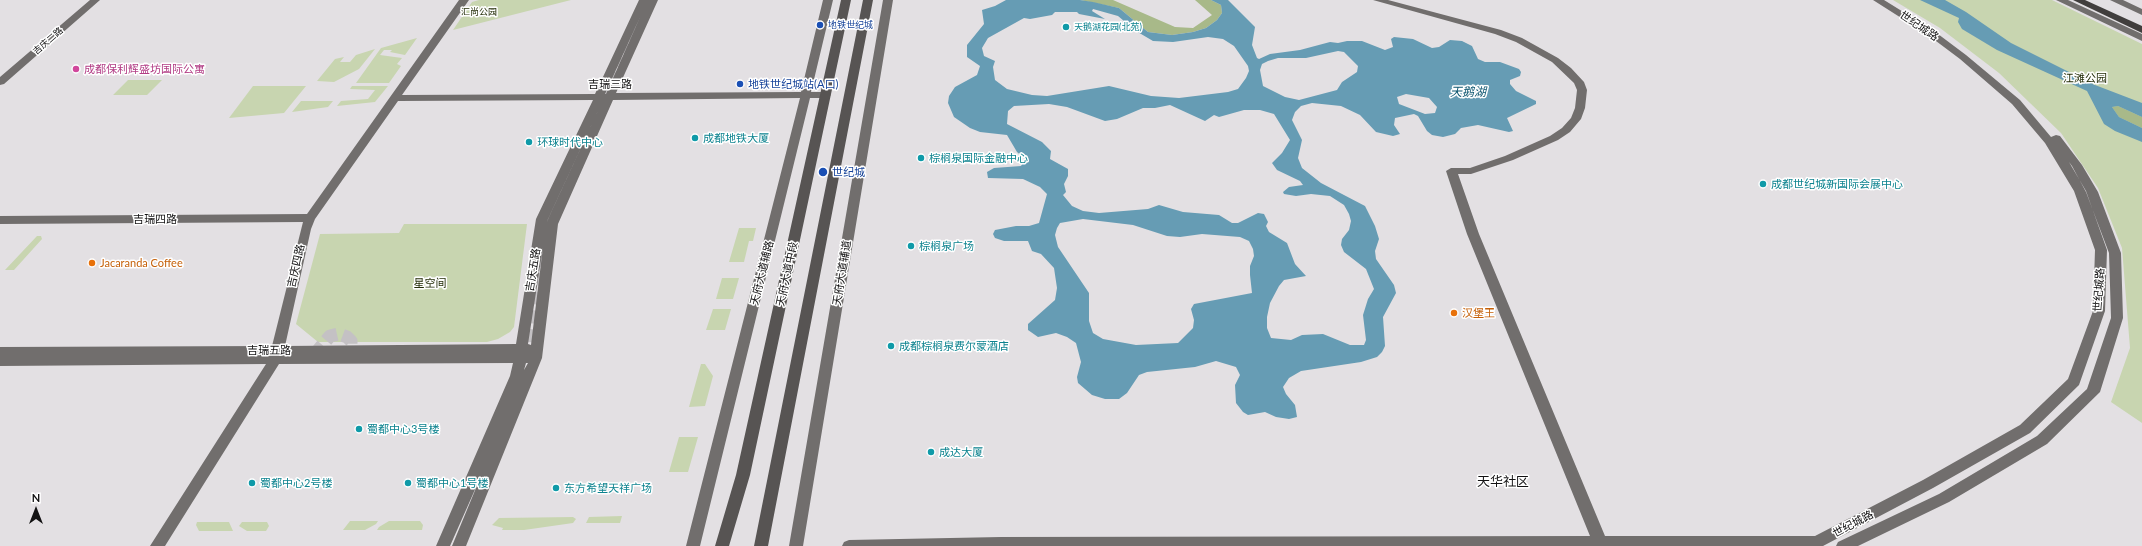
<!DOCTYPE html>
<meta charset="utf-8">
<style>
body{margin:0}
#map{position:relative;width:2142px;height:546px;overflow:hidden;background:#e3e0e3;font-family:Lato,sans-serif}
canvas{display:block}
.north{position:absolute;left:16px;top:490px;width:40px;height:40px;-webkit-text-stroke:3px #fff;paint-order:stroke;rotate:0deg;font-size:11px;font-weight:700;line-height:16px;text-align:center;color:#121112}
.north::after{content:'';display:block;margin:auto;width:14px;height:18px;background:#121112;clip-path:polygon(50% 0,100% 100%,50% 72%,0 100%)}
</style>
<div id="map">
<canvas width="2142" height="546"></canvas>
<div class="north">N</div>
</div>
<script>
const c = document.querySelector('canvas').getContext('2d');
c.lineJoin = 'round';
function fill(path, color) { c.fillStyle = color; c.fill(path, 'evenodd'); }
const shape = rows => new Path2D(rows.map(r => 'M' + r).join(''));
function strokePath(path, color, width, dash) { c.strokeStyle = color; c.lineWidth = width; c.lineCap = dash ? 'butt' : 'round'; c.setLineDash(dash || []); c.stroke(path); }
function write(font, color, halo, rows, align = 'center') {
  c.font = font + ' Lato,"Noto Sans SC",sans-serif'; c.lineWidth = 3; c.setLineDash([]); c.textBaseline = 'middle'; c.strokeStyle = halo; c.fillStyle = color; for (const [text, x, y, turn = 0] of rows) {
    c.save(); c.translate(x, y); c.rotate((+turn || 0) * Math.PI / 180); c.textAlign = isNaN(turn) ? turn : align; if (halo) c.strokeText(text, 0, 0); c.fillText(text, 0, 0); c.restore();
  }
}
const green = shape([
 [479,0,571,0,453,30,472,2],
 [1893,0,2052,0,2142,44,2142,423,2111,402,2130,348,2122,248,2098,188,2061,133,1999,73,1940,28],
 [417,38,405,55,390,52,392,50,384,50,380,55,402,58,397,64,401,66,389,83,356,83,381,48],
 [375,49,359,69,334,82,317,81,335,59,344,57,340,62,350,62,356,55],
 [128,80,162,80,147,95,113,95],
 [253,86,306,86,284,113,229,118],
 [352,86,388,86,375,102,337,106,341,101,368,99,375,90,350,89],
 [301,101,333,101,328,107,292,112],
 [404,224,527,224,514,327,510,332,498,339,487,342,318,342,296,324,320,234,399,233],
 [739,228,756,228,753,241,749,241,744,262,729,262],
 [37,236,41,236,42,239,14,270,5,270],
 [722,278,739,278,733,299,716,299],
 [713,309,731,309,725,330,706,330],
 [701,364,705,364,713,376,705,406,689,407],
 [679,437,698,437,688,472,669,472],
 [622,516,620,523,586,523,589,517],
 [573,517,576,519,573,523,524,530,502,530,503,528,492,525,499,518],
 [350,521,378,521,376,524,365,530,343,530],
 [389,521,420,521,423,525,422,530,377,530,379,527],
 [197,522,229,522,233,531,199,531,196,525],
 [242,522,267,522,269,526,266,531,247,531,239,526]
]);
const forest = shape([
 [1080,0,1113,0,1175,27,1193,28,1212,15,1195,0,1211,0,1221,5,1222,13,1217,20,1206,28,1193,32,1172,35,1148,32,1119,8],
 [2118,106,2142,117,2142,128,2119,117,2112,107]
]);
const water = shape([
 [1006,0,1080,0,1093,2,1119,8,1148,32,1172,35,1193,32,1206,28,1217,20,1222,13,1221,5,1211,0,1228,0,1255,27,1252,45,1257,58,1259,59,1270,54,1300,50,1330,42,1338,43,1347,41,1362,41,1385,50,1393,47,1391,39,1394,37,1413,39,1432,48,1439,47,1450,40,1462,41,1472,46,1478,59,1485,62,1500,62,1519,69,1521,72,1520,76,1510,80,1510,84,1516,91,1536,101,1536,104,1507,118,1513,131,1509,132,1478,125,1461,128,1455,134,1443,137,1432,135,1427,131,1418,116,1414,114,1395,118,1394,125,1400,134,1393,136,1376,132,1360,115,1341,106,1312,103,1301,106,1295,112,1292,120,1302,140,1298,158,1302,168,1321,183,1365,206,1375,226,1379,239,1375,251,1376,259,1394,285,1396,293,1383,317,1385,346,1382,352,1377,357,1361,362,1301,371,1289,378,1283,387,1286,394,1295,405,1297,417,1289,419,1276,417,1265,412,1248,415,1243,412,1236,403,1235,385,1240,375,1236,367,1216,361,1195,367,1147,372,1139,375,1127,393,1119,399,1105,399,1092,395,1078,383,1077,377,1081,362,1076,343,1067,337,1056,333,1038,337,1028,330,1028,324,1055,300,1057,288,1054,268,1041,254,1032,251,1028,241,1004,241,995,238,993,234,995,230,1016,226,1029,226,1039,223,1047,194,1040,187,1023,179,988,178,987,172,994,168,1021,166,1025,159,1017,152,1007,135,980,132,970,128,954,117,948,103,949,96,955,87,977,75,980,66,967,57,967,45,984,24,982,10,995,6],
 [1093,9,1118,16,1136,31,1153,41,1173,42,1208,37,1223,39,1234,46,1248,66,1249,71,1246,78,1238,89,1228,92,1179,98,1151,96,1109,86,1047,96,1032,95,1007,89,995,80,993,67,995,61,984,56,982,48,988,38,1024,18,1030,19,1052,15,1055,12,1077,12,1079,14,1105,19,1092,11],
 [1338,51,1344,52,1358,66,1357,72,1342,82,1337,90,1299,100,1285,97,1263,86,1260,70,1262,64,1268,61,1278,58,1306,58],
 [1406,94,1429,98,1437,107,1435,113,1425,114,1399,104,1397,97],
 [1049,104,1067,107,1105,121,1117,119,1143,108,1155,108,1170,105,1205,121,1214,115,1219,117,1244,110,1260,110,1274,114,1290,140,1282,153,1272,163,1277,170,1300,181,1303,185,1289,187,1283,192,1284,194,1296,196,1311,194,1330,196,1344,205,1349,214,1351,221,1349,230,1342,239,1341,245,1344,252,1366,269,1374,289,1368,299,1363,315,1366,340,1364,345,1350,345,1323,334,1302,335,1291,340,1271,338,1267,328,1267,317,1270,303,1279,286,1284,280,1306,276,1295,264,1287,243,1269,232,1266,226,1268,222,1264,214,1258,213,1238,223,1232,223,1219,215,1183,212,1159,205,1148,209,1099,213,1083,211,1072,206,1063,195,1066,192,1064,184,1068,176,1068,169,1050,159,1051,151,1042,142,1007,124,1008,111,1014,106],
 [1083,219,1133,225,1167,236,1180,237,1202,234,1240,237,1249,241,1253,249,1254,256,1250,266,1250,275,1252,293,1194,304,1191,309,1194,320,1193,328,1178,343,1136,345,1103,339,1093,333,1089,321,1089,293,1058,247,1055,235,1057,228,1060,223],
 [1920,0,1945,0,1966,12,2011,43,2095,85,2142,103,2142,117,2118,106,2112,107,2119,117,2142,128,2142,142,2115,131,2104,124,2087,91,1997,50,1962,29,1958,22,1959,18]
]);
const secondaryTunnelFar1 = shape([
 [599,108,648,0],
 [544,239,546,227,555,203]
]);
const secondaryTunnel = shape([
 [521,354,528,354,544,238],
 [314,355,330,336,339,334,347,337,351,341,351,345]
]);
const secondary = shape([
 [90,0,100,0,4,84,0,85,0,77,90,0],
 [459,0,469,0,402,95,595,94,639,0,658,0,616,93,801,92,823,0,833,0,811,92,826,92,831,95,826,98,810,98,700,546,686,546,800,98,613,100,558,224,542,358,466,546,452,546,481,476,450,546,436,546,510,376,513,363,279,364,165,546,150,546,266,364,0,366,0,347,272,346,303,222,0,224,0,216,307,214,459,0],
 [641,15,606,94,605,94,641,15],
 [593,100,536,219,516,344,285,346,311,229,315,219,398,101,593,100],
 [603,100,549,217,547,222,548,219,603,100],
 [543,247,531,345,528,344,543,247],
 [526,363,528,363,524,370,526,363],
 [883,0,893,0,803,546,789,546,883,0],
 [1373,0,1388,0,1501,30,1522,38,1558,58,1571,68,1584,82,1587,90,1585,108,1581,119,1570,132,1558,140,1513,160,1471,174,1458,174,1479,234,1605,536,1815,536,1923,480,2020,425,2068,379,2093,311,2095,250,2074,191,2045,143,2012,104,1960,59,1928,35,1873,0,1884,0,1934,31,1966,55,2020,100,2051,137,2056,135,2060,136,2082,165,2098,192,2121,253,2123,318,2100,392,2047,444,1949,502,1858,546,1836,546,1838,542,1939,494,2037,436,2087,389,2111,318,2109,253,2086,192,2072,166,2069,162,2086,191,2107,250,2105,311,2079,385,2030,433,1933,488,1823,546,842,546,844,542,849,540,1001,537,1590,536,1467,234,1446,171,1451,168,1470,168,1505,156,1550,136,1562,128,1571,118,1575,108,1577,90,1574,83,1552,62,1516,42,1495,34,1373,0],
 [2056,0,2068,0,2142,34,2142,41,2056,0],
 [2110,0,2123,0,2142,9,2142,15,2110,0]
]);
const primary = shape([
 [841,0,851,0,750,475,729,546,715,546,736,475,841,0],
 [863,0,873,0,768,546,754,546,863,0]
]);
const highway = shape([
 [2073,0,2085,0,2142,26,2142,33,2073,0]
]);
const markers = [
 [820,25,4,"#1a4fb4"],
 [1066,27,4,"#0f9aa8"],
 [76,69,4,"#d1479c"],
 [740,84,4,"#1a4fb4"],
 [695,138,4,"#0f9aa8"],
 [529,142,4,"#0f9aa8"],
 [921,158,4,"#0f9aa8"],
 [823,172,5,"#1a4fb4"],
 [1763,184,4,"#0f9aa8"],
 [911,246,4,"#0f9aa8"],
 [92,263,4,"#e8710a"],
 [1454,313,4,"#e8710a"],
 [891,346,4,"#0f9aa8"],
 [359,429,4,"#0f9aa8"],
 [931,452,4,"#0f9aa8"],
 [252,483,4,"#0f9aa8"],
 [408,483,4,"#0f9aa8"],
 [556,488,4,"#0f9aa8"]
];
const farParknames = [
 ["汇尚公园",479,12]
];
const farTransitnames = [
 ["地铁世纪城",828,25]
];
const farCulturenames = [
 ["天鹅湖花园(北苑)",1074,27]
];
const farStreetnames = [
 ["吉庆二路",48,41,-41]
];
const streetNames = [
 ["世纪城路",1919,26,34],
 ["吉瑞三路",610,84],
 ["吉瑞四路",155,219],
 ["吉庆四路",296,266,-77],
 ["吉庆五路",533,270,-81],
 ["天府大道辅路",762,273,-76],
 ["天府大道辅道",842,273,-81],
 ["天府大道中段",787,274,-78],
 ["世纪城路",2099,290,-86],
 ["吉瑞五路",269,350],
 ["世纪城路",1853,524,-28]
];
const hotelNames = [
 ["成都保利辉盛坊国际公寓",84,69]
];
const parkNames = [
 ["江滩公园",2085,78],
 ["星空间",430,283]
];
const transitNames = [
 ["地铁世纪城站(A口)",748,84],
 ["世纪城",832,172]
];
const cultureNames = [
 ["成都地铁大厦",703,138],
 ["环球时代中心",537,142],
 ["棕榈泉国际金融中心",929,158],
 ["成都世纪城新国际会展中心",1771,184],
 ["棕榈泉广场",919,246],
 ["成都棕榈泉费尔蒙酒店",899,346],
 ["蜀都中心3号楼",367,429],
 ["成达大厦",939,452],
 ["蜀都中心2号楼",260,483],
 ["蜀都中心1号楼",416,483],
 ["东方希望天祥广场",564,488]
];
const foodNames = [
 ["Jacaranda Coffee",100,263],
 ["汉堡王",1462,313]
];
const waterNames = [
 ["天鹅湖",1468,92]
];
const quarterNames = [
 ["天华社区",1503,482]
];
fill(green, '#c8d5b0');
fill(forest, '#a8b989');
fill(water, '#669cb4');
strokePath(secondaryTunnelFar1, '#c4c1c4', 10, [10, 5]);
strokePath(secondaryTunnel, '#c4c1c4', 13, [13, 6]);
fill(secondary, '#716e6d');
fill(primary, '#575453');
fill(highway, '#413e3d');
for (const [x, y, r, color] of markers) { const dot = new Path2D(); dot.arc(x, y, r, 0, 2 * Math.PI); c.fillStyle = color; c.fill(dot); strokePath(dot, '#fff', 1.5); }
write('9px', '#242e09', '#fff', farParknames);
write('9px', '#164399', '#fff', farTransitnames, 'left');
write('9px', '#0d838f', '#fff', farCulturenames, 'left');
write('9px', '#121112', '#fff', farStreetnames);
write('11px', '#121112', '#fff', streetNames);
write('11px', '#b23c85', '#fff', hotelNames, 'left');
write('11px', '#242e09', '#fff', parkNames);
write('11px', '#164399', '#fff', transitNames, 'left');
write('11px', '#0d838f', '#fff', cultureNames, 'left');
write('11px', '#c56008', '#fff', foodNames, 'left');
write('italic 12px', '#0c556f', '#fff', waterNames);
write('13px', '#121112', '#fff', quarterNames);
</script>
